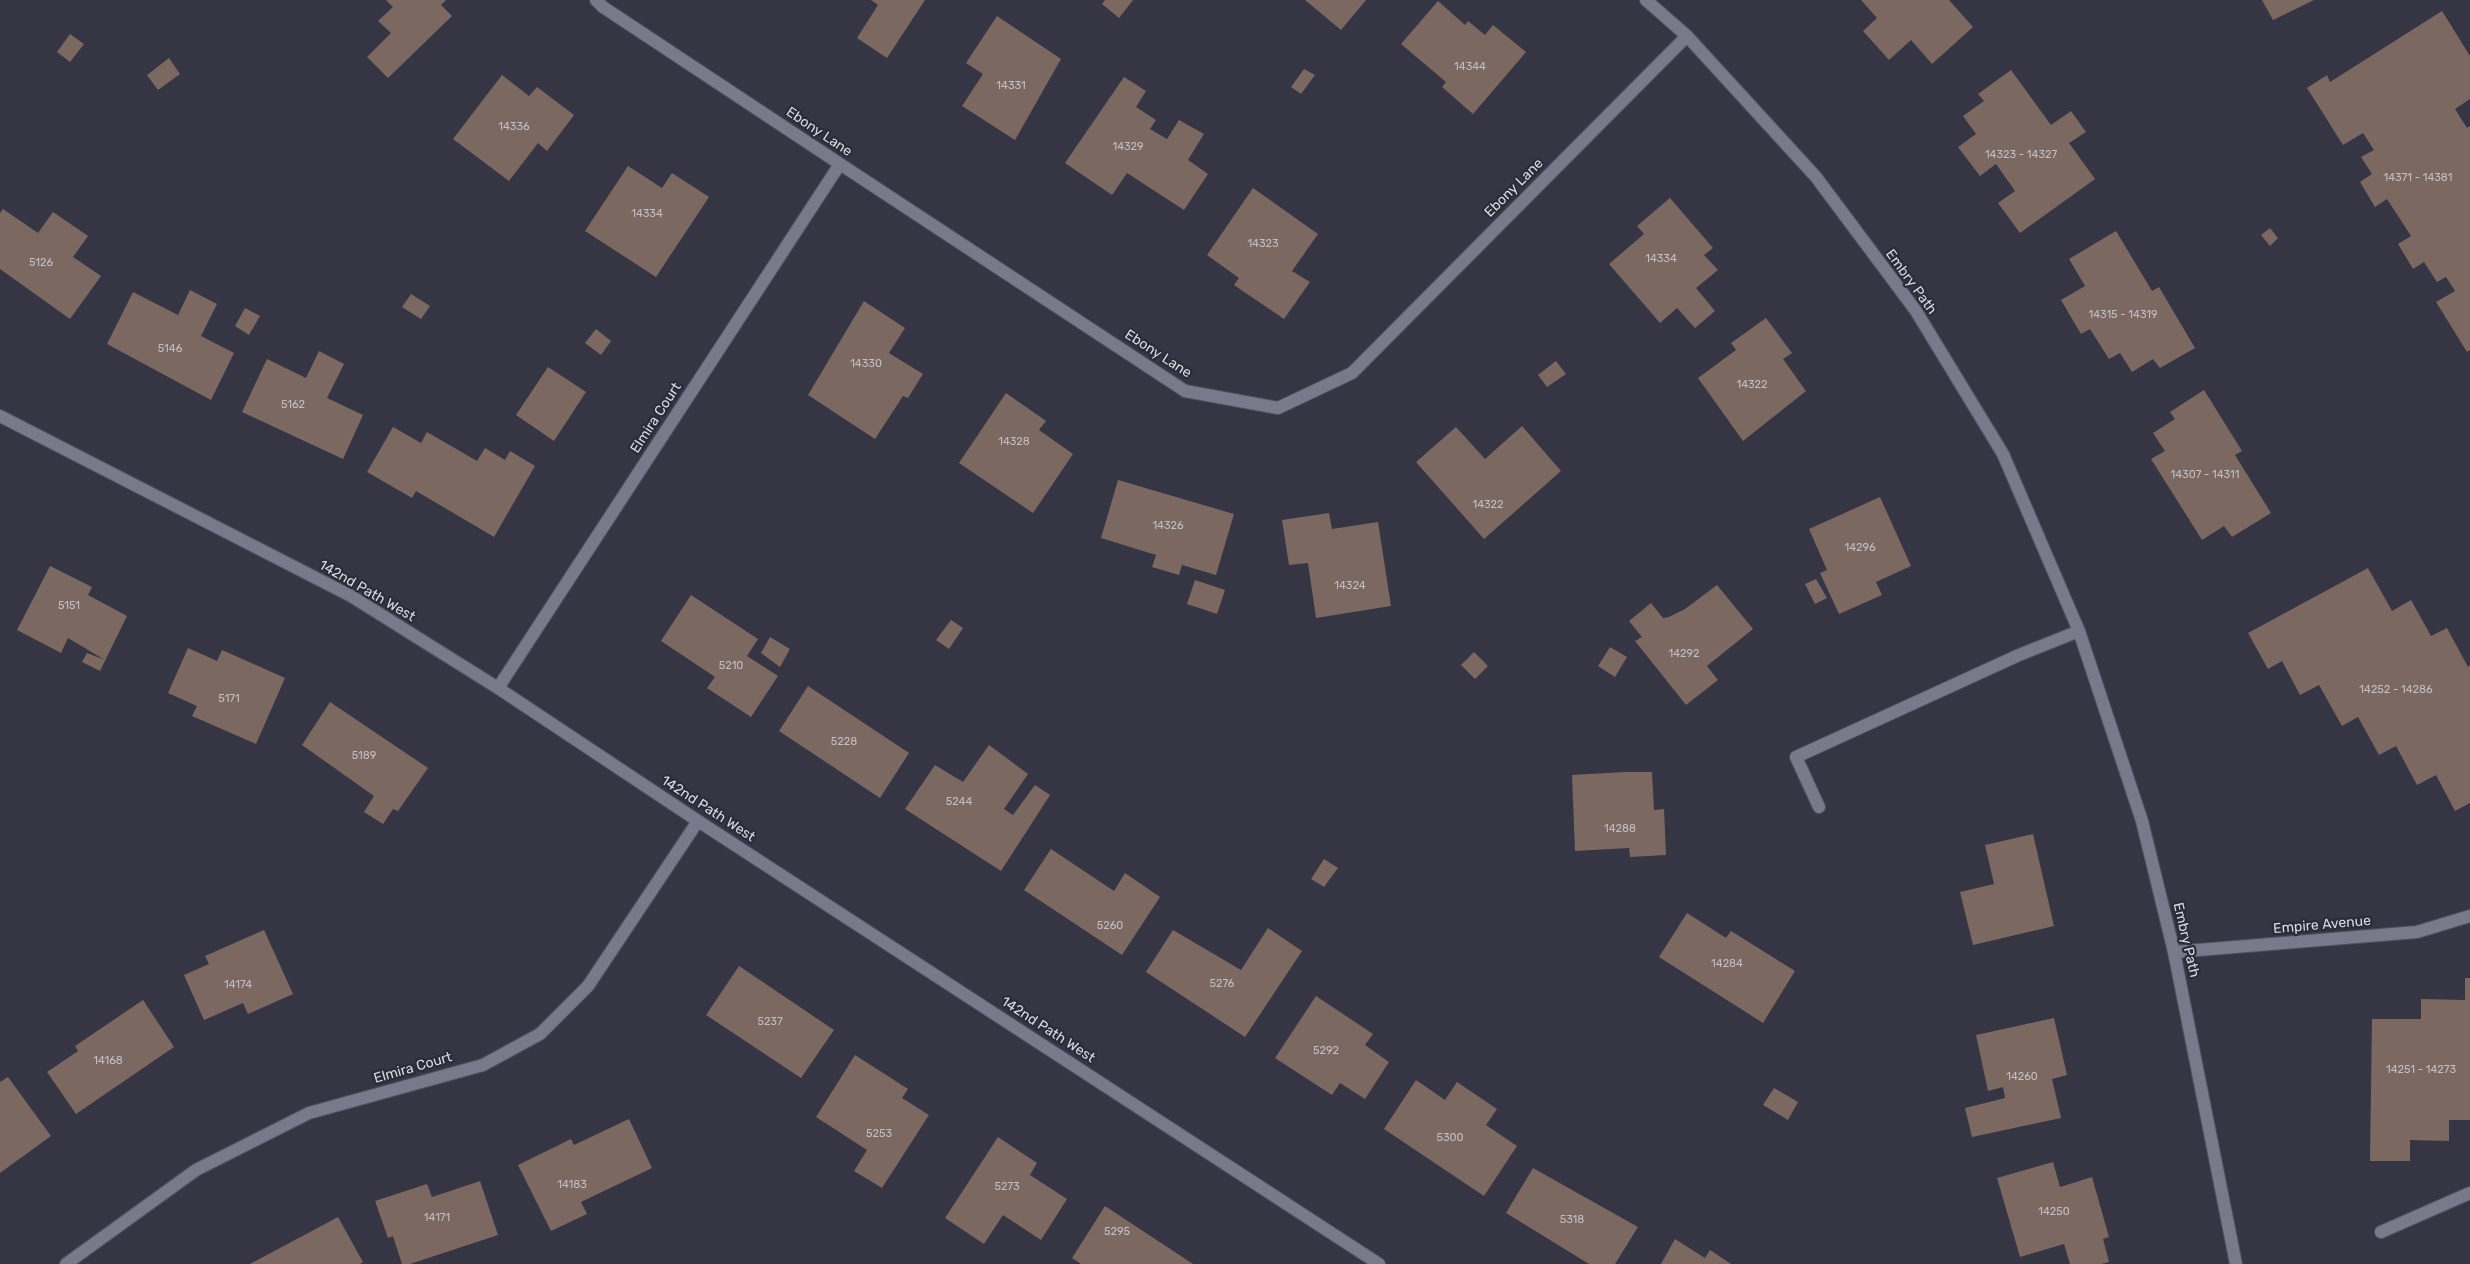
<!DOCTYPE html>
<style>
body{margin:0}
canvas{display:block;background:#353544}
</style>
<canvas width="2470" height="1264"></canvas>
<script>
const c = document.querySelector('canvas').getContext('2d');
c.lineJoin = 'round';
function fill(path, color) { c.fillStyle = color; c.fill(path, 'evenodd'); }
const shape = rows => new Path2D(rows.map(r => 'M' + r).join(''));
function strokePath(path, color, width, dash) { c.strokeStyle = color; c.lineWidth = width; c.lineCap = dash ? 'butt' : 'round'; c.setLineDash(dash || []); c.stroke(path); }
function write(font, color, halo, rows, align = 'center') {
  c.font = font + ' Rubik,sans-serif'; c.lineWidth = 4.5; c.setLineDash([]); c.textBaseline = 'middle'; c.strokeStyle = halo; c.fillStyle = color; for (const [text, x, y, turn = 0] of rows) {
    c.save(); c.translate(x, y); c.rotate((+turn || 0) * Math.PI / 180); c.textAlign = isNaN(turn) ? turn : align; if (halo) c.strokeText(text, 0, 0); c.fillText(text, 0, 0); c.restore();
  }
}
const building = shape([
 [386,0,446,0,441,5,452,16,388,78,367,57,391,33,378,21,393,7],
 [871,0,925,0,887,58,857,38,878,5],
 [1105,0,1133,0,1119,18,1102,4],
 [1305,0,1366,0,1341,30],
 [1861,0,1949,0,1973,27,1932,64,1911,40,1889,60,1863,31,1877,18],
 [2262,0,2314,0,2273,20],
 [1438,1,1465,25,1468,21,1485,35,1493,25,1526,52,1473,114,1442,87,1446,82,1401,44],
 [2442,11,2470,56,2470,99,2455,109,2467,128,2470,126,2470,350,2467,352,2436,302,2455,291,2446,277,2437,282,2424,262,2413,269,2398,244,2411,236,2387,199,2375,207,2360,182,2372,174,2361,157,2374,150,2363,133,2343,145,2307,88,2327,75,2330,82],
 [997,16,1061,59,1015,140,962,106,983,74,966,63],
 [70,34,84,44,70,62,57,52],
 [169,58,180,74,158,90,147,75],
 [1304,69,1315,75,1301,94,1291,87],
 [2011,70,2051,125,2071,111,2086,132,2069,143,2095,179,2020,233,1998,203,2015,191,1996,164,1980,176,1958,147,1976,134,1963,116,1984,101,1978,94],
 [502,75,529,96,537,87,574,115,547,151,538,143,509,181,453,139],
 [1124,77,1146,91,1136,107,1156,120,1150,129,1167,139,1179,120,1204,134,1188,160,1208,174,1184,210,1127,173,1112,195,1065,163],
 [628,166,662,188,672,173,709,197,656,277,585,231],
 [1253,188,1318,234,1292,271,1310,282,1284,319,1234,285,1239,278,1207,255],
 [1670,198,1713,248,1704,255,1718,270,1696,288,1715,311,1695,328,1677,308,1660,323,1609,264,1644,234,1637,226],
 [3,209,38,233,53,212,88,236,73,257,101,276,70,319,0,269,0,213],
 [2270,228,2278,238,2270,246,2261,235],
 [2116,231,2152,291,2159,287,2195,348,2160,368,2153,359,2132,372,2120,353,2109,359,2090,329,2081,334,2061,300,2085,286,2069,259],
 [190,290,217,304,201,336,234,353,211,400,107,344,133,292,178,315],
 [411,294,430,306,421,319,402,307],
 [864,301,905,328,889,353,923,374,908,398,903,396,875,439,808,395],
 [245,308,260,316,249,335,235,326],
 [1766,318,1792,353,1783,359,1806,391,1743,441,1698,378,1736,350,1731,343],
 [596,329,611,341,601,355,585,343],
 [319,351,344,364,327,398,363,415,343,459,242,412,267,359,306,378],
 [1556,361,1566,374,1547,387,1538,375],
 [548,367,586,392,554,441,516,415],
 [2204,390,2242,451,2235,455,2271,513,2232,537,2224,526,2202,540,2151,459,2165,451,2153,433,2175,419,2170,412],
 [1006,393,1046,421,1039,430,1073,454,1033,513,959,463],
 [1522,426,1561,471,1484,539,1416,462,1456,427,1485,459],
 [393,427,421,443,427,432,477,461,485,448,505,460,510,451,535,466,494,537,416,491,412,498,367,472],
 [1118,480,1234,514,1216,575,1182,565,1179,575,1152,567,1156,555,1101,538],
 [1880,497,1911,566,1876,582,1882,595,1839,614,1820,573,1827,570,1809,529],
 [1329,513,1332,529,1378,522,1391,606,1316,618,1308,563,1289,565,1282,520],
 [50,566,92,587,88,595,127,616,100,671,82,662,87,653,105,660,68,638,61,653,17,630],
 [2368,568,2392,611,2411,600,2431,636,2447,628,2468,667,2470,665,2470,803,2455,811,2436,775,2417,785,2396,746,2379,755,2358,717,2342,726,2319,685,2300,695,2282,661,2268,669,2248,633],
 [1816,579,1827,598,1815,604,1805,584],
 [1195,580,1225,590,1217,614,1187,604],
 [1717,585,1753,629,1707,666,1718,680,1686,705,1635,641,1642,637,1629,621,1651,603,1663,618,1669,617,1685,609],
 [691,595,758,639,747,656,778,676,751,717,707,688,715,677,661,641],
 [951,620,963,628,949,649,936,640],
 [770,637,790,649,780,667,761,653],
 [1610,647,1627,657,1615,677,1598,666],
 [188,648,217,661,222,650,285,678,256,744,192,716,197,706,168,693],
 [1474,652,1488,666,1475,679,1461,665],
 [808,686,909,753,880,798,779,731],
 [330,702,428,768,398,811,393,809,383,824,364,812,374,796,302,745],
 [989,745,1028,774,1004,809,1013,815,1035,785,1050,795,1001,871,905,809,935,765,963,782],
 [1625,772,1652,772,1654,810,1664,809,1666,855,1630,857,1629,848,1575,851,1572,775],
 [2033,834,2054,926,1973,945,1960,892,1994,884,1985,845],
 [1051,849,1114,891,1125,873,1160,897,1122,955,1024,890],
 [1324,859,1338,868,1324,887,1311,879],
 [1687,913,1726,938,1731,931,1795,971,1763,1023,1659,957],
 [1268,928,1302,951,1245,1037,1146,972,1173,930,1241,970],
 [264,930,293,994,248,1014,243,1003,204,1020,184,975,209,964,205,956],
 [739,966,834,1030,801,1078,706,1015],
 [2465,978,2470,978,2470,1120,2449,1120,2449,1141,2410,1140,2410,1161,2370,1161,2372,1019,2421,1019,2421,999,2465,1000],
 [1316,996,1373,1034,1365,1045,1389,1062,1365,1099,1340,1083,1332,1095,1275,1058],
 [143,1000,174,1047,76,1114,47,1072,78,1051,75,1046],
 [2054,1018,2067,1075,2052,1079,2061,1118,1972,1137,1965,1108,2005,1098,2003,1087,1988,1091,1976,1035],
 [855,1055,908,1089,902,1098,929,1115,882,1188,854,1171,867,1150,816,1117],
 [8,1077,51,1136,0,1173,0,1082],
 [1416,1080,1445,1100,1457,1082,1497,1109,1486,1125,1517,1146,1484,1196,1384,1129],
 [1774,1088,1798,1102,1788,1120,1763,1105],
 [629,1119,652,1168,581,1202,587,1214,551,1231,518,1165,571,1139,574,1145],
 [998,1137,1037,1163,1030,1175,1067,1199,1041,1240,1003,1215,984,1244,945,1218],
 [2053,1162,2060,1187,2092,1177,2109,1237,2103,1239,2109,1262,2101,1264,2070,1264,2064,1244,2020,1257,1997,1178],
 [1533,1168,1638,1227,1615,1264,1589,1264,1506,1213],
 [480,1181,498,1235,410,1264,402,1264,393,1236,388,1238,375,1201,427,1184,432,1197],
 [1105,1206,1193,1264,1081,1264,1072,1258],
 [338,1217,363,1262,360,1264,250,1264],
 [1675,1239,1705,1258,1710,1250,1731,1264,1661,1264]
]);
const street = shape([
 [596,0,603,7,840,164,1185,391,1278,408,1352,373,1687,36],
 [0,416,351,596,498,688,698,821,1379,1264],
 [498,688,840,164],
 [1819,807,1796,757,2019,655,2079,631],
 [2174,952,2417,932,2470,916],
 [2381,1232,2470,1193],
 [66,1264,196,1170,309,1113,483,1065,540,1034,588,986,698,821]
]);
const secondary = shape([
 [1646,0,1687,36,1816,177,1916,311,2003,454,2079,631,2142,821,2174,952,2236,1264]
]);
const numberNames = [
 ["14344",1470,67],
 ["14331",1011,86],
 ["14336",514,127],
 ["14329",1128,147],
 ["14323 - 14327",2021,155],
 ["14371 - 14381",2418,178],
 ["14334",647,214],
 ["14323",1263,244],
 ["14334",1661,259],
 ["5126",41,263],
 ["14315 - 14319",2123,315],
 ["5146",170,349],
 ["14330",866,364],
 ["14322",1752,385],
 ["5162",293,405],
 ["14328",1014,442],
 ["14307 - 14311",2205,475],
 ["14322",1488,505],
 ["14326",1168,526],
 ["14296",1860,548],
 ["14324",1350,586],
 ["5151",69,606],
 ["14292",1684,654],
 ["5210",731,666],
 ["14252 - 14286",2396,690],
 ["5171",229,699],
 ["5228",844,742],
 ["5189",364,756],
 ["5244",959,802],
 ["14288",1620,829],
 ["5260",1110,926],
 ["14284",1727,964],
 ["5276",1222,984],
 ["14174",238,985],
 ["5237",770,1022],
 ["5292",1326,1051],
 ["14168",108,1061],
 ["14251 - 14273",2421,1070],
 ["14260",2022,1077],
 ["5253",879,1134],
 ["5300",1450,1138],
 ["14183",572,1185],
 ["5273",1007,1187],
 ["14250",2054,1212],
 ["14171",437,1218],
 ["5318",1572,1220],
 ["5295",1117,1232]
];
const streetNames = [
 ["Ebony Lane",819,132,34],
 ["Ebony Lane",1514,188,-45],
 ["Embry Path",1911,282,54],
 ["Ebony Lane",1158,354,33],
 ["Elmira Court",656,418,-57],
 ["142nd Path West",367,591,30],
 ["142nd Path West",708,809,33],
 ["Empire Avenue",2322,925,-5],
 ["Embry Path",2186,940,77],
 ["142nd Path West",1048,1030,33],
 ["Elmira Court",413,1068,-16]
];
fill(building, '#7b6861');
strokePath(street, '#51515e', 14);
strokePath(secondary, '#51515e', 14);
strokePath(street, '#78798a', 12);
strokePath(secondary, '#78798a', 12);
write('11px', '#c2bec2', null, numberNames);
write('14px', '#d9dae3', '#2b2b39', streetNames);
</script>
